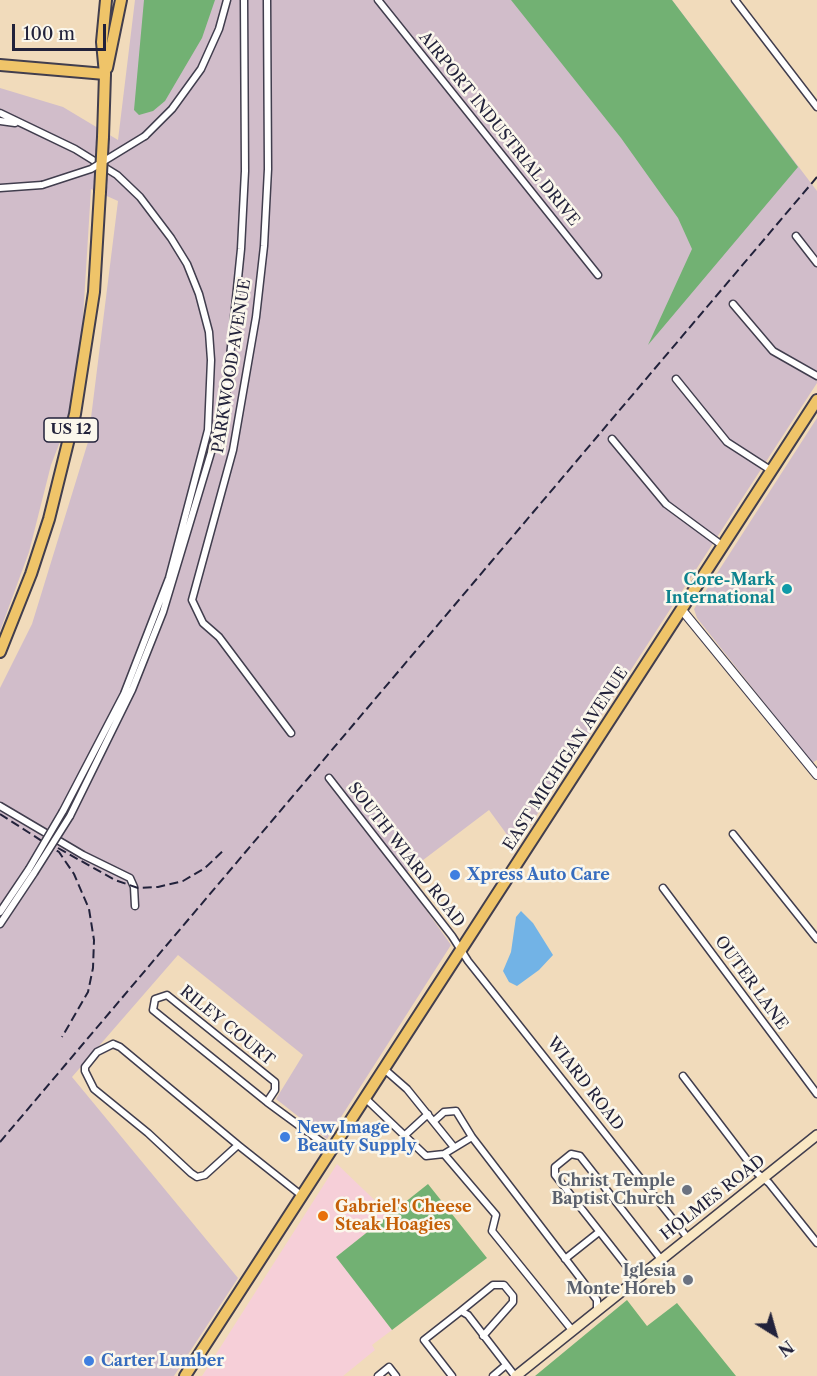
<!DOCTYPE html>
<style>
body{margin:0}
#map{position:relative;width:817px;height:1376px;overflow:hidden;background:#f1dbbb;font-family:"Libre Caslon Text",serif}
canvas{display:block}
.north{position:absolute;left:745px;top:1304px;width:60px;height:60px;-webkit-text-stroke:4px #fbf7ec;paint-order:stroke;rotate:143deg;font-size:16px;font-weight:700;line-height:24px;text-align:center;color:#22223b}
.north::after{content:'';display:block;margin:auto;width:21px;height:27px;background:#22223b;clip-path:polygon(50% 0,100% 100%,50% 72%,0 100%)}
.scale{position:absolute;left:12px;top:24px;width:94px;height:27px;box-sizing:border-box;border:3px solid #22223b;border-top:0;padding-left:8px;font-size:18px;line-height:21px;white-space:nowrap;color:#22223b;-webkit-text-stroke:4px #fbf7ec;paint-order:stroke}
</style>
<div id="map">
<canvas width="817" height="1376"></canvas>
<div class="north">N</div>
<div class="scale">100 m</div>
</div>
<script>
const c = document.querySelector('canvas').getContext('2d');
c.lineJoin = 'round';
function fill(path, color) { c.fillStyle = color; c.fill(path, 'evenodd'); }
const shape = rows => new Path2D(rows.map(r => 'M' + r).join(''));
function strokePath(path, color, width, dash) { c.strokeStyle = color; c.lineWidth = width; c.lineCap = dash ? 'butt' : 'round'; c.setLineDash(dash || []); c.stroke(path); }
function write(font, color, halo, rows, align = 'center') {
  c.font = font + ' "Libre Caslon Text",serif'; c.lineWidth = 5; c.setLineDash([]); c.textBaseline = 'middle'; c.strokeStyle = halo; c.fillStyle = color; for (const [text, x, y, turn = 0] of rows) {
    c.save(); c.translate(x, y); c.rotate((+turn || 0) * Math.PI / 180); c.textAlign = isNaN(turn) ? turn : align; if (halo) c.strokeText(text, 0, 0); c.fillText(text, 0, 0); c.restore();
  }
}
const built = shape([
 [337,1164,389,1214,337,1257,392,1330,372,1345,375,1350,343,1376,202,1376]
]);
const industrial = shape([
 [135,0,672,0,817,191,817,383,516,847,489,810,402,876,451,945,327,1139,276,1099,303,1055,178,955,72,1077,238,1278,174,1376,0,1376,0,688,32,624,88,442,118,201,91,189,82,334,72,402,68,421,51,465,29,552,0,631,0,88,63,107,118,140],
 [817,418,817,760,812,763,697,618,694,609]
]);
const forest = shape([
 [144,0,215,0,202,38,165,101,153,111,139,115,134,110],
 [511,0,672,0,798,167,648,345,692,249,678,218,621,138],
 [428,1184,487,1258,392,1330,336,1257],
 [627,1300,647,1326,677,1303,736,1376,535,1376]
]);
const water = shape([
 [521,911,533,923,553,955,539,970,517,986,509,982,503,971,511,952,516,917]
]);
const minor = shape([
 [267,0,268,169,264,246,256,317,233,450,192,600,203,623,219,637,291,733],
 [378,0,598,275],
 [735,0,817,107],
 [0,113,75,149,117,175,140,197,171,238,187,264,199,294,209,332,211,360,208,430,169,578,124,694,63,811],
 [0,121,15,123],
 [145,136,172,109,201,69,219,29,227,0],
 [0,188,42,185],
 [796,236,817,263],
 [733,304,773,351,817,376],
 [676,379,727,442,772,471],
 [612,439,666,504,723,546],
 [329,778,452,936,468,961,687,1237],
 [0,806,83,855,130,878,134,887,135,906],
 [70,816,132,690,163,612,225,406,241,249,245,171,244,0],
 [733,834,817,939],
 [663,888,817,1094],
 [0,912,29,869],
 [0,924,34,873],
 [113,1044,120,1047,238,1145,205,1175,197,1177,191,1173,148,1133,94,1089,85,1071,85,1067,97,1052,113,1044],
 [383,1068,407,1089,453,1146],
 [683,1076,757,1173,769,1183,817,1243],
 [364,1097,426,1156,444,1154,496,1215,492,1231,572,1330],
 [267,1102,275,1090,275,1082,167,995,155,999,153,1010,267,1102,331,1149],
 [434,1121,444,1112,456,1111,472,1137,597,1300,597,1309],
 [404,1136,428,1114],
 [238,1145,301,1195],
 [444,1154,472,1137],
 [565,1259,599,1232],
 [636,1278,555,1175,555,1167,571,1154,580,1156,660,1258],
 [461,1311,493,1285,504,1285,513,1296,513,1302,483,1336],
 [378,1376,389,1367,396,1376],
 [452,1376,424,1340,461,1311,468,1315,515,1376],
 [493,1376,506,1365]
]);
const tertiary = shape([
 [682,610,817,775]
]);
const secondary = shape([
 [516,1376,817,1135]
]);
const primary = shape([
 [0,65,105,74],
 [185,1376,817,400]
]);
const trunk = shape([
 [107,68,121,0],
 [103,137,105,74,102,42,106,0],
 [0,652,31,574,49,519,75,414,94,292,100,192]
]);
const rail = shape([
 [0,814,59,852,74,874,89,909,94,940,93,968,88,992,62,1037],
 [58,848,115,880,138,888,158,887,183,881,205,868,225,849],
 [0,1142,817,177]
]);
const minorBridge = shape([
 [42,185,91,169,145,136],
 [29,869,63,811],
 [34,873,70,816]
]);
const trunkBridge = shape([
 [100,192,103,137]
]);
const markers = [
 [787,589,6,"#0f9aa8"],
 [455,875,6,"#3f7fe0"],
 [285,1137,6,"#3f7fe0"],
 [687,1190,6,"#6b7280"],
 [323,1216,6,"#e8710a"],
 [688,1280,6,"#6b7280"],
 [89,1361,6,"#3f7fe0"]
];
const shields = [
 [71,430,54]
];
const shieldNames = [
 ["US 12",71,430]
];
const streetNames = [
 ["AIRPORT INDUSTRIAL DRIVE",499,129,51],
 ["PARKWOOD AVENUE",232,366,-81],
 ["EAST MICHIGAN AVENUE",566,759,-57],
 ["SOUTH WIARD ROAD",406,855,52],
 ["OUTER LANE",751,983,54],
 ["RILEY COURT",227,1026,39],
 ["WIARD ROAD",585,1084,52],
 ["HOLMES ROAD",713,1198,-38]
];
const cultureNames = [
 ["Core-Mark",775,580],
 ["International",775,598]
];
const shopNames = [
 ["Xpress Auto Care",467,875],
 ["New Image",297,1128],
 ["Beauty Supply",297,1146],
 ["Carter Lumber",101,1361]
];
const worshipNames = [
 ["Christ Temple",675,1181],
 ["Baptist Church",675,1199],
 ["Iglesia",676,1271],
 ["Monte Horeb",676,1289]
];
const foodNames = [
 ["Gabriel's Cheese",335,1207],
 ["Steak Hoagies",335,1225]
];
fill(built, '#f6cfd8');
fill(industrial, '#d1bdca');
fill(forest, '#72b173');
fill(water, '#72b3e6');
strokePath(minor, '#413e4e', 9);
strokePath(tertiary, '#413e4e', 10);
strokePath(secondary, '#413e4e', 12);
strokePath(primary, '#413e4e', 14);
strokePath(trunk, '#413e4e', 14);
strokePath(minor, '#fff', 6);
strokePath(tertiary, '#fff', 8);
strokePath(secondary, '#f9e7c3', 9);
strokePath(primary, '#efc469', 10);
strokePath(trunk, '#efc469', 10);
strokePath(rail, '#22223b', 2, [9, 4.5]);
strokePath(minorBridge, '#413e4e', 9, []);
strokePath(trunkBridge, '#413e4e', 14, []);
strokePath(minorBridge, '#fff', 6);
strokePath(trunkBridge, '#efc469', 10);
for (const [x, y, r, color] of markers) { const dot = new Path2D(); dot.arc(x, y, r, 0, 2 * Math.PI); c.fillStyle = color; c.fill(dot); strokePath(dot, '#fbf7ec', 2); }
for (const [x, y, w] of shields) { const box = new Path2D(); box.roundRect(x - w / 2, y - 12, w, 24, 4.5); c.fillStyle = '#fbf7ec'; c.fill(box); strokePath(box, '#22223b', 1.5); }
write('bold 15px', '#22223b', null, shieldNames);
write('16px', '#22223b', '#fbf7ec', streetNames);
write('bold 16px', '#0d838f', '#fbf7ec', cultureNames, 'right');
write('bold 16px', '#366cbe', '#fbf7ec', shopNames, 'left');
write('bold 16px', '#5b616d', '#fbf7ec', worshipNames, 'right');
write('bold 16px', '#c56008', '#fbf7ec', foodNames, 'left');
</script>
